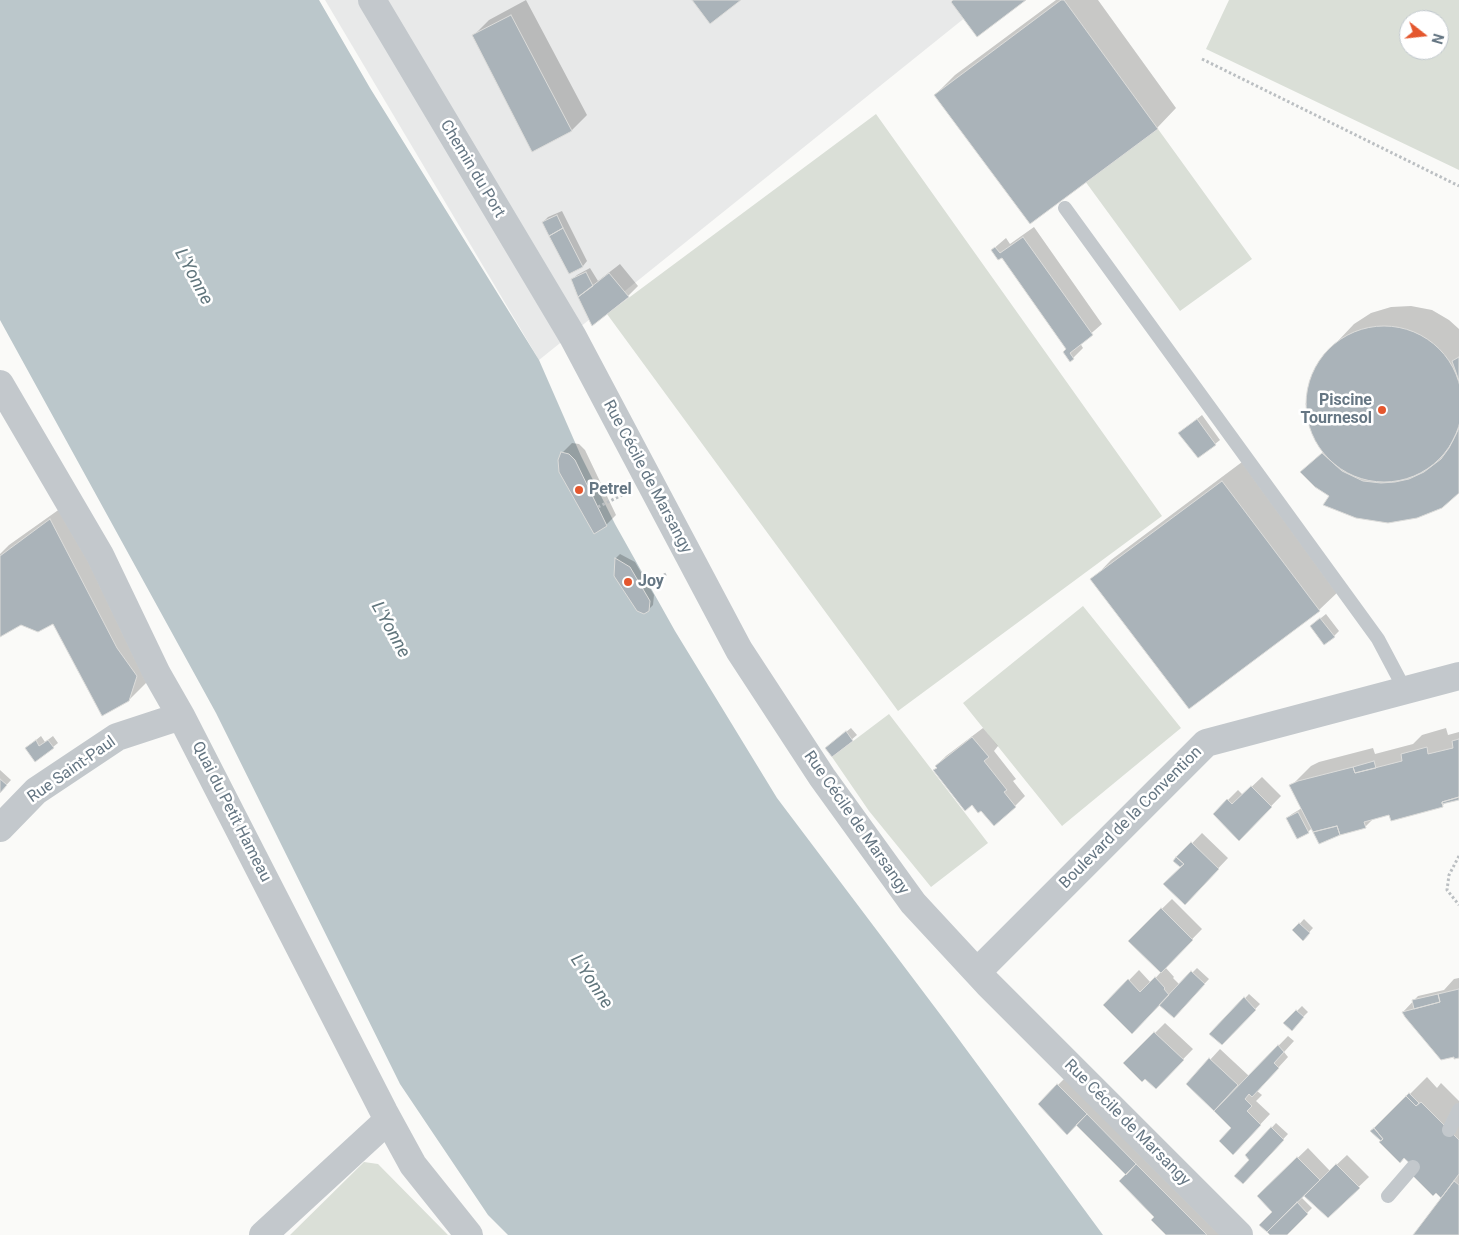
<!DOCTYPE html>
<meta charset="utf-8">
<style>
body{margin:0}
#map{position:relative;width:1459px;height:1235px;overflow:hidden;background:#fafaf8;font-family:Roboto,sans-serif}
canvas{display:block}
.north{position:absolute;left:1399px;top:10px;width:50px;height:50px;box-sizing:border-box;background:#fff;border:1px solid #c1c8cd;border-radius:50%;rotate:106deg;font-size:14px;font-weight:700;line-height:20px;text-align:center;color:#657683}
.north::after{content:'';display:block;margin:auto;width:18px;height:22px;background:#e4572e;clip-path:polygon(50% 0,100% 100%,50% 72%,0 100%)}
</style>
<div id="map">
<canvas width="1459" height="1235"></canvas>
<div class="north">N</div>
</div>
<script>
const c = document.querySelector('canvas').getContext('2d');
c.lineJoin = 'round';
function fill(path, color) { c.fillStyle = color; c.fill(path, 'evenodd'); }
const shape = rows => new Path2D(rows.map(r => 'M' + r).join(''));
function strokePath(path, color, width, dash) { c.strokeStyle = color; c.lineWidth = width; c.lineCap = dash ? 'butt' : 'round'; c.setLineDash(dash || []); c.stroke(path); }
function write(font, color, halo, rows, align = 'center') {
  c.font = font + ' Roboto,sans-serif'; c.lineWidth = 5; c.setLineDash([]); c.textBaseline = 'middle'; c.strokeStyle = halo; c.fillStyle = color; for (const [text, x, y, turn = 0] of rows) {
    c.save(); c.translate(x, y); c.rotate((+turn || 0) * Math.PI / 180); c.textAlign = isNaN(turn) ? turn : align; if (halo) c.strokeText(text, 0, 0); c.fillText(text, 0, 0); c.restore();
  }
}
const built = shape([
 [325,0,987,0,539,360]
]);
const green = shape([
 [1229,0,1459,0,1459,170,1206,49],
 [1409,20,1439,20,1439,50,1409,50],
 [876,114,1162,516,898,711,607,314],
 [1158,129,1252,259,1180,311,1085,181],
 [1083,606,1181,728,1062,826,963,703],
 [889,714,988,843,931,887,869,811,832,757],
 [364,1162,378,1164,448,1235,290,1235]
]);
const water = shape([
 [0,0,319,0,370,88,539,360,581,456,615,524,675,631,777,798,949,1026,1103,1235,508,1235,488,1215,400,1084,216,713,0,320]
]);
const shadow = shape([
 [526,0,587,115,572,130,533,151,474,35,489,20],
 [1056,0,1098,0,1176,108,1157,128,935,95,955,75],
 [562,211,587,261,583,266,569,273,543,222,548,217],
 [1034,227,1102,324,1080,343,1083,348,1073,358,1002,256,992,250,1006,238,1010,244],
 [620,264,638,286,628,296,573,279,577,275,590,268,598,281],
 [1411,306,1432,310,1449,320,1459,329,1459,492,1330,496,1302,472,1323,452,1315,440,1308,420,1306,400,1310,379,1319,361,1354,324,1371,313,1391,307],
 [1202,415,1220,440,1215,444,1180,433],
 [572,443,579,444,585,450,616,515,606,525,562,453],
 [1242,462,1339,591,1319,610,1092,580,1111,560],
 [71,501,149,680,129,700,54,623,20,624,0,635,0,554,9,545],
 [620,554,635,562,654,595,653,605,648,610,615,575,616,558],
 [1326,614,1339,631,1334,636,1316,622],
 [851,728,857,735,832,756,831,744],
 [983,728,998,746,994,751,1016,779,1013,781,1025,796,1015,806,936,766,946,756],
 [1446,728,1448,735,1459,732,1459,799,1446,802,1442,806,1390,814,1374,818,1365,827,1312,828,1308,832,1287,818,1292,814,1302,808,1291,786,1311,766,1319,762,1373,748,1375,754,1413,744,1422,735],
 [41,736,45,742,53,736,58,743,53,747,26,748],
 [0,770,11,780,0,792],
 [1262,777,1281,796,1239,839,1214,814,1238,790,1243,795],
 [1202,833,1228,858,1195,893,1185,863,1175,861],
 [1172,899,1202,929,1165,967,1174,977,1173,978,1180,985,1197,968,1209,979,1174,1016,1159,1004,1105,1005,1139,970,1151,983,1161,972,1129,941],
 [1304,919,1313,928,1303,939,1294,930],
 [1459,978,1459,1057,1403,1012,1418,996,1444,990,1454,979],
 [1249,994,1260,1004,1222,1044,1211,1034],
 [1302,1006,1308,1012,1291,1029,1285,1023],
 [1165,1023,1193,1049,1156,1087,1145,1077,1125,1063],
 [1288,1036,1294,1041,1284,1052,1288,1057,1257,1091,1262,1095,1256,1101,1270,1114,1243,1143,1233,1128,1188,1084,1220,1049,1249,1076],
 [1068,1075,1237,1235,1167,1235,1127,1175,1076,1123,1039,1104],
 [1427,1077,1437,1088,1441,1083,1459,1101,1459,1235,1414,1235,1443,1198,1436,1191,1380,1124],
 [1276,1123,1288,1134,1247,1178,1251,1160,1247,1155],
 [1308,1148,1330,1171,1347,1155,1369,1177,1328,1216,1304,1194,1301,1197,1312,1208,1285,1235,1271,1235,1274,1212,1258,1196]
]);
const building = shape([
 [692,0,741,0,710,24,692,0],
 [953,0,1026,0,977,37,951,2,953,0],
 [1061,0,1064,0,1158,129,1030,224,934,95,1061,0],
 [511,15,572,131,532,152,472,35,511,15],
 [557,215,563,228,549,236,542,222,557,215],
 [563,228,583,267,569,274,549,236,563,228],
 [1023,237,1093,335,1070,353,1074,359,1070,362,1063,352,1066,349,1002,258,998,260,991,250,995,247,1000,253,1023,237],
 [586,272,593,286,578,297,571,279,586,272],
 [609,273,629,297,592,326,578,297,609,273],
 '1306 404a78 78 0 1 1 156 0a78 78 0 1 1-156 0Z',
 [1459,357,1459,381,1452,361,1459,357],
 [1197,419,1216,445,1198,458,1178,433,1197,419],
 [1459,428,1459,493,1442,508,1417,518,1388,523,1356,518,1323,505,1329,496,1315,487,1300,472,1322,453,1342,471,1363,481,1381,483,1395,482,1409,479,1424,472,1441,459,1449,448,1459,428],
 [561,452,569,454,575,460,607,526,594,534,559,472,558,460,561,452],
 [1222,481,1320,611,1189,709,1090,579,1222,481],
 [50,519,117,648,137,676,129,701,102,716,53,624,38,632,21,625,0,637,0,556,50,519],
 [615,558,630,567,650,601,649,611,644,614,637,611,614,576,615,558],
 [1320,618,1335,637,1324,645,1310,626,1320,618],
 [846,731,853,741,832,757,825,748,846,731],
 [972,737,989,757,984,761,1007,790,1004,792,1016,807,994,826,981,811,978,813,972,805,965,811,933,770,937,768,935,766,972,737],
 [1459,739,1459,797,1442,802,1443,807,1391,821,1389,815,1364,822,1366,828,1340,835,1337,826,1313,832,1289,785,1298,781,1353,767,1355,773,1402,761,1401,754,1427,747,1428,754,1453,748,1452,741,1459,739],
 [36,740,39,746,48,740,54,748,35,762,25,748,36,740],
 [1374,761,1376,768,1355,773,1353,767,1374,761],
 [0,779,7,785,0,793,0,779],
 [1251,786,1272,807,1239,841,1213,814,1227,799,1232,804,1251,786],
 [1459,797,1459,800,1442,804,1442,802,1459,797],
 [1298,812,1309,833,1297,839,1286,818,1298,812],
 [1337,826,1340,835,1319,844,1313,832,1337,826],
 [1191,842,1219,869,1185,905,1163,884,1184,864,1176,857,1191,842],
 [1176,857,1184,864,1180,867,1173,861,1176,857],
 [1161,908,1193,940,1161,973,1128,941,1161,908],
 [1299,923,1310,933,1303,941,1292,930,1299,923],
 [1191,971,1205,984,1174,1018,1159,1005,1191,971],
 [1155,977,1165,988,1164,989,1169,995,1132,1034,1103,1005,1128,979,1140,992,1155,977],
 [1459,989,1459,1058,1454,1059,1454,1057,1441,1060,1405,1017,1402,1012,1440,1002,1438,994,1459,989],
 [1438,994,1440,1002,1414,1009,1412,1000,1438,994],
 [1244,997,1256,1010,1222,1045,1209,1034,1244,997],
 [1296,1010,1304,1017,1292,1031,1283,1023,1296,1010],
 [1154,1032,1184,1060,1156,1089,1145,1079,1142,1082,1123,1063,1154,1032],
 [1278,1045,1284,1052,1274,1063,1279,1068,1252,1097,1249,1094,1245,1099,1252,1106,1247,1111,1261,1125,1233,1155,1219,1141,1231,1128,1214,1111,1278,1045],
 [1209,1058,1238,1085,1214,1111,1186,1084,1209,1058],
 [1057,1084,1087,1114,1067,1135,1038,1104,1057,1084],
 [1409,1093,1419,1103,1416,1106,1406,1096,1409,1093],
 [1406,1096,1416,1106,1421,1102,1459,1140,1459,1174,1441,1198,1436,1193,1433,1196,1413,1176,1418,1171,1404,1158,1400,1163,1379,1142,1383,1139,1374,1128,1406,1096],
 [1087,1114,1136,1164,1126,1175,1076,1125,1087,1114],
 [1271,1127,1284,1140,1243,1184,1234,1176,1249,1160,1245,1155,1271,1127],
 [1374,1128,1383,1139,1381,1141,1370,1131,1374,1128],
 [1297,1157,1320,1180,1267,1232,1259,1225,1272,1212,1257,1196,1297,1157],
 [1136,1164,1207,1235,1166,1235,1151,1220,1154,1217,1119,1181,1136,1164],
 [1336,1164,1360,1188,1328,1218,1304,1196,1336,1164],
 [1454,1181,1459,1185,1459,1235,1413,1235,1454,1181],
 [1297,1202,1308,1214,1287,1235,1270,1235,1267,1232,1297,1202]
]);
const path = shape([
 [1202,59,1459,186],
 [598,507,624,494],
 [642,587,666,574],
 [1459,856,1449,875,1447,890,1459,905]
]);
const lane = shape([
 [1065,208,1378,639,1405,690],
 [1449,1130,1459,1110],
 [1388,1196,1413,1167]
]);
const street = shape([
 [372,0,573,337,739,650,822,777,913,903,988,984,1239,1235],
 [0,384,100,555,157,674,181,716,384,1112,413,1165,469,1235],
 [0,828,36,791,117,737,181,716],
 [977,972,1206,743,1459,676],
 [263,1235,388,1120]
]);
const markers = [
 [1382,410,5,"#e4572e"],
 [579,490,5,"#e4572e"],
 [628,582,5,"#e4572e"]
];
const streetNames = [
 ["Chemin du Port",472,169,59],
 ["Rue Cécile de Marsangy",647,477,62],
 ["Rue Saint-Paul",72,770,-35],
 ["Quai du Petit Hameau",231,812,63],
 ["Boulevard de la Convention",1131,818,-45],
 ["Rue Cécile de Marsangy",856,823,55],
 ["Rue Cécile de Marsangy",1127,1123,45]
];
const poiNames = [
 ["Piscine",1372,401,"right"],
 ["Tournesol",1372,419,"right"],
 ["Petrel",589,490],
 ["Joy",638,582]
];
const waterNames = [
 ["L'Yonne",193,277,62],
 ["L'Yonne",390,630,61],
 ["L'Yonne",591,982,56]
];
fill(built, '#e8e9e9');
fill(green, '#dadfd7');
fill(water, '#bbc7cb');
fill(shadow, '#0003');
fill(building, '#aab3b9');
strokePath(building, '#dcdcda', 1);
strokePath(path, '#bbbfc2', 3, [2.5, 2.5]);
strokePath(lane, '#c3c8cc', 14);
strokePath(street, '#c3c8cc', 28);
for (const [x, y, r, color] of markers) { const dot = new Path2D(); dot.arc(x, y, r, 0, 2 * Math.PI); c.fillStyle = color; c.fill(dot); strokePath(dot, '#fff', 2); }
write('16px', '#657683', '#fff', streetNames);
write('bold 16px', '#657683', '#fff', poiNames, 'left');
write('italic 18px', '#60757c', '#fff', waterNames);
</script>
